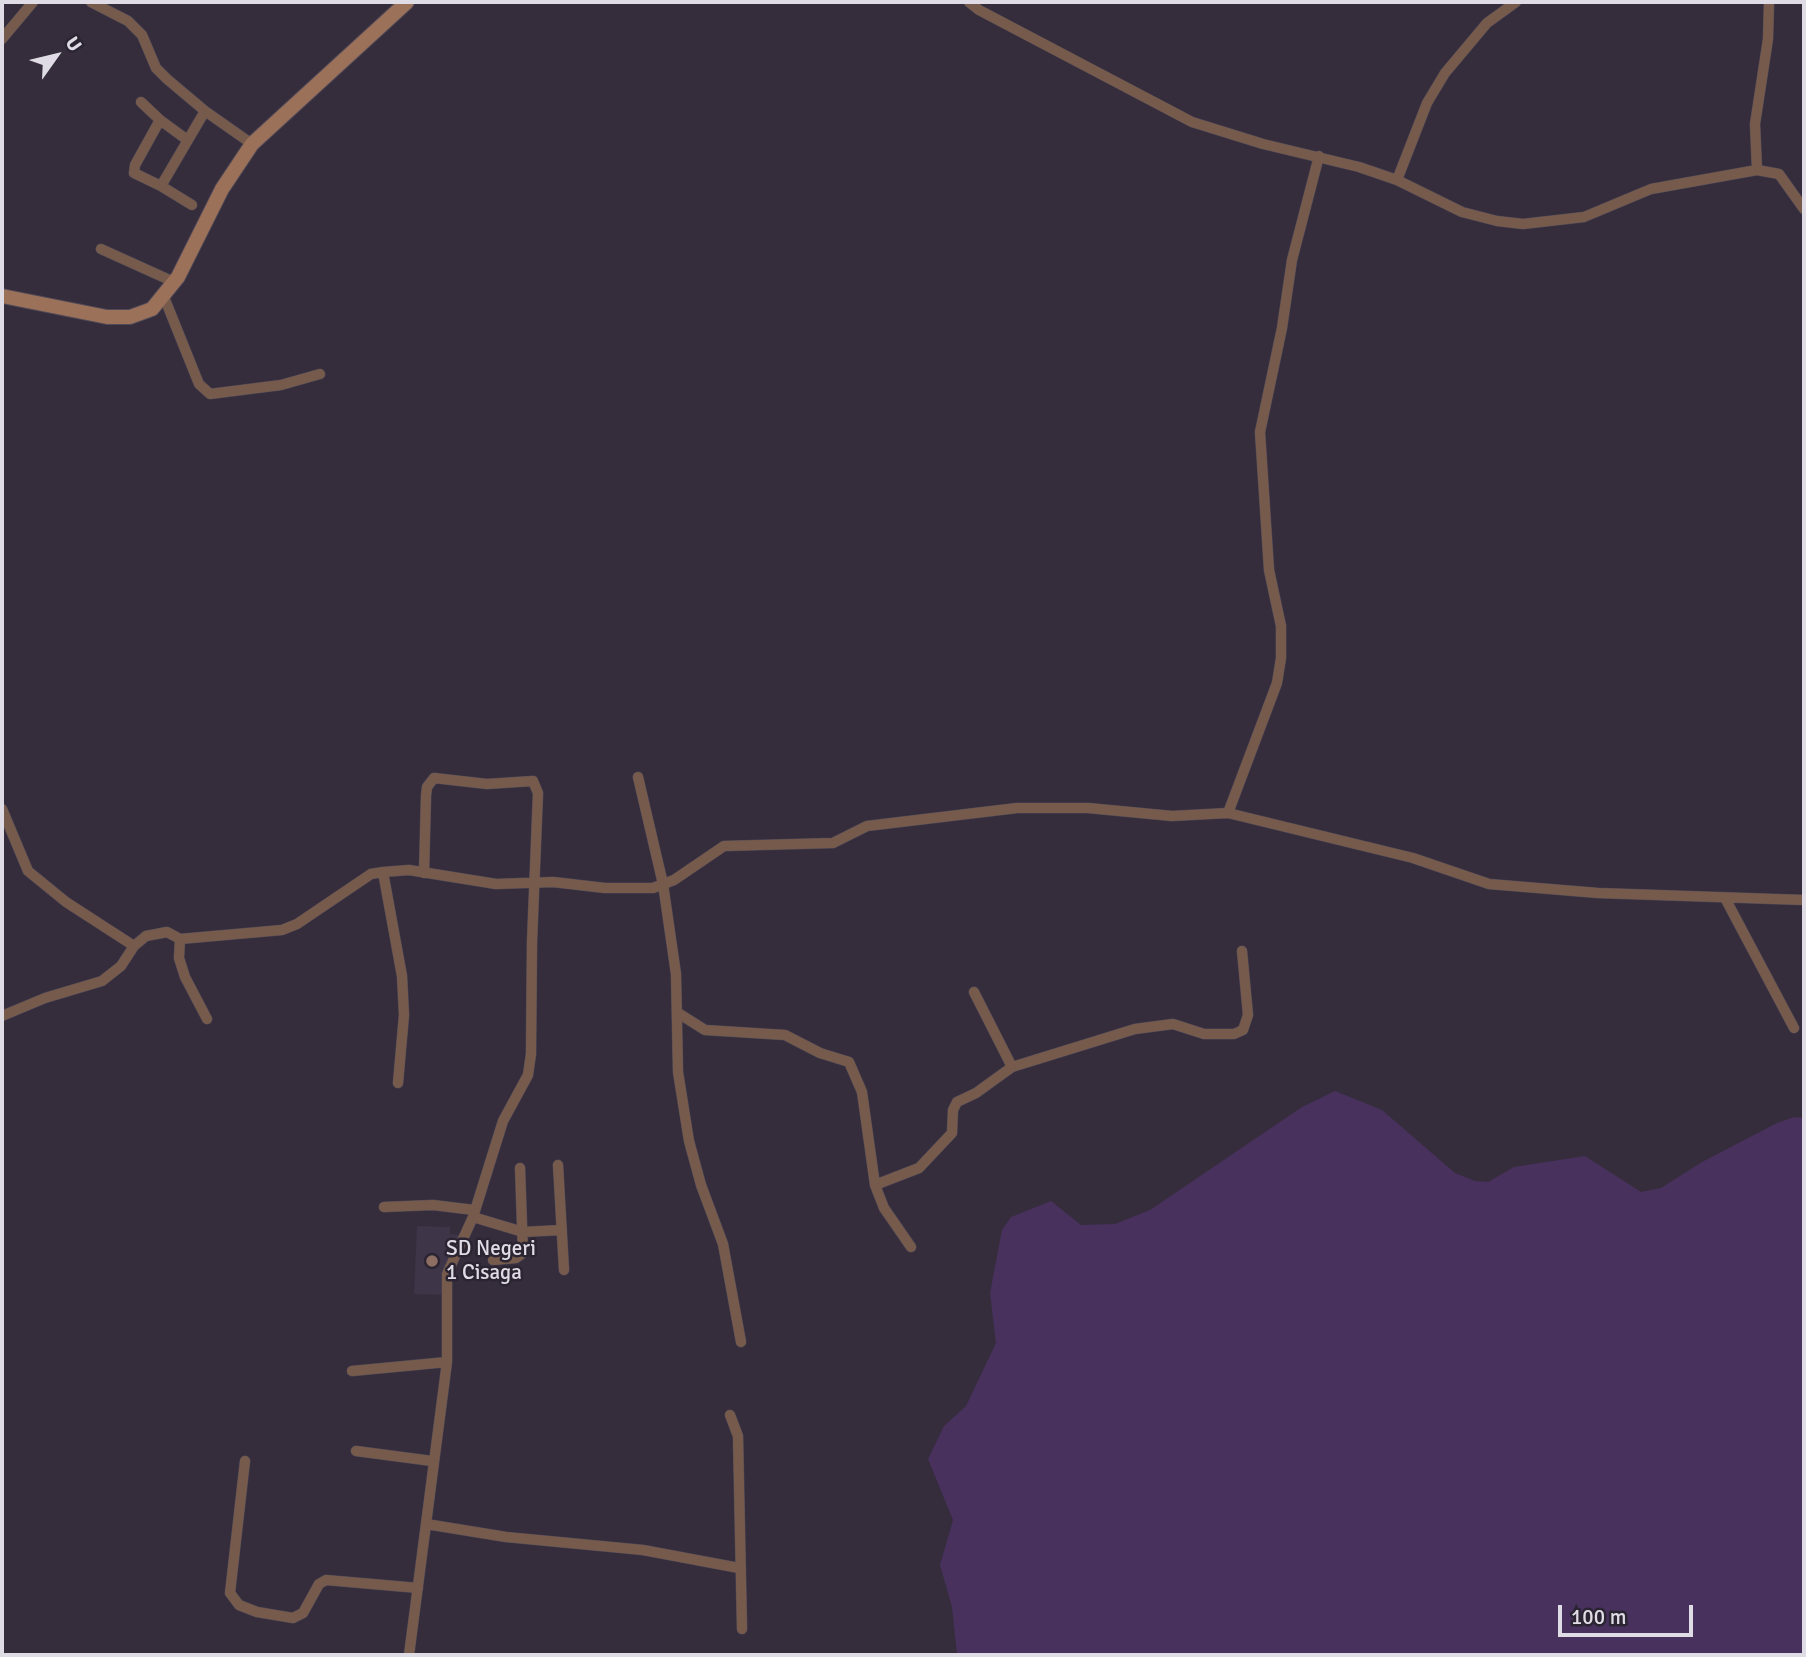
<!DOCTYPE html>
<style>
body{margin:0}
#map{position:relative;width:1806px;height:1657px;overflow:hidden;background:#352d3c;font-family:Signika,sans-serif}
canvas{display:block}
.frame{position:absolute;inset:0;border:4px solid #e0dce5;pointer-events:none}
.north{position:absolute;left:21px;top:21px;width:70px;height:70px;-webkit-text-stroke:5px #2b2432;paint-order:stroke;rotate:56deg;font-size:19px;font-weight:700;line-height:28px;text-align:center;color:#e0dce5}
.north::after{content:'';display:block;margin:auto;width:24px;height:32px;background:#e0dce5;clip-path:polygon(50% 0,100% 100%,50% 72%,0 100%)}
.scale{position:absolute;left:1558px;top:1605px;width:135px;height:32px;box-sizing:border-box;border:4px solid #e0dce5;border-top:0;padding-left:9px;font-size:21px;line-height:24px;white-space:nowrap;color:#e0dce5;-webkit-text-stroke:5px #2b2432;paint-order:stroke}
</style>
<div id="map">
<canvas width="1806" height="1657"></canvas>
<div class="frame"></div>
<div class="north">U</div>
<div class="scale">100 m</div>
</div>
<script>
const c = document.querySelector('canvas').getContext('2d');
c.lineJoin = 'round';
function fill(path, color) { c.fillStyle = color; c.fill(path, 'evenodd'); }
const shape = rows => new Path2D(rows.map(r => 'M' + r).join(''));
function strokePath(path, color, width, dash) { c.strokeStyle = color; c.lineWidth = width; c.lineCap = dash ? 'butt' : 'round'; c.setLineDash(dash || []); c.stroke(path); }
function write(font, color, halo, rows, align = 'center') {
  c.font = font + ' Signika,sans-serif'; c.lineWidth = 5; c.setLineDash([]); c.textBaseline = 'middle'; c.strokeStyle = halo; c.fillStyle = color; for (const [text, x, y, turn = 0] of rows) {
    c.save(); c.translate(x, y); c.rotate((+turn || 0) * Math.PI / 180); c.textAlign = isNaN(turn) ? turn : align; if (halo) c.strokeText(text, 0, 0); c.fillText(text, 0, 0); c.restore();
  }
}
const built = shape([
 [417,1226,450,1227,450,1234,460,1235,443,1295,414,1294]
]);
const green = shape([
 [1335,1091,1382,1110,1455,1173,1475,1181,1488,1182,1514,1167,1585,1156,1641,1192,1661,1188,1702,1162,1777,1123,1794,1117,1804,1118,1804,1655,957,1655,952,1607,940,1565,953,1520,928,1459,944,1426,966,1406,996,1343,990,1293,1002,1230,1011,1217,1051,1201,1081,1225,1115,1224,1150,1210,1302,1107]
]);
const minor = shape([
 [91,2,128,21,142,35,156,68,167,79,205,111,252,144],
 [969,2,979,10,1192,122,1263,144,1359,167,1397,180,1462,212,1497,221,1523,224,1584,217,1651,189,1757,170,1779,174,1804,209],
 [2,39,33,2],
 [141,102,160,120],
 [186,139,160,120,135,165,134,173,161,186,205,111],
 [1757,170,1755,124,1768,39,1769,2],
 [1397,180,1427,103,1445,73,1487,23,1516,2],
 [161,186,192,205],
 [101,249,174,282],
 [164,297,199,384,210,394,281,385,320,374],
 [638,777,663,884,676,974,678,1072,689,1141,701,1185,723,1244,741,1342],
 [2,809,28,871,66,902,134,946],
 [1228,813,1277,683,1281,658,1281,626,1269,570,1260,432,1282,328,1292,260,1319,156],
 [383,872,402,976,404,1015,398,1083],
 [1725,898,1794,1028],
 [180,939,179,958,185,977,207,1019],
 [678,1013,705,1030,785,1035,820,1053,849,1062,862,1092,875,1185,884,1208,911,1247],
 [2,1016,45,998,102,981,121,966,134,946,146,936,167,932,180,939,282,930,297,924,371,874,383,872,409,870,496,884,553,882,605,888,653,888,674,880,724,846,833,843,867,826,1017,808,1088,808,1172,816,1228,813,1413,858,1489,884,1598,893,1804,900],
 [1012,1067,1135,1029,1173,1024,1204,1034,1234,1034,1243,1030,1248,1015,1242,951],
 [558,1165,564,1270],
 [875,1185,919,1168,952,1133,953,1110,957,1102,976,1093,1012,1067,974,992],
 [384,1207,433,1205,474,1210],
 [473,1217,523,1232,561,1230],
 [493,1260,516,1258,523,1253,520,1168],
 [352,1371,447,1362],
 [730,1415,738,1436,742,1629],
 [356,1451,432,1461],
 [245,1461,230,1593,239,1605,257,1612,293,1618,303,1613,319,1584,326,1580,418,1588],
 [426,1524,506,1537,643,1550,739,1568],
 [409,1655,447,1362,447,1274,473,1217,503,1121,528,1075,531,1054,532,942,538,793,533,781,487,784,434,778,427,787,426,796,424,873]
]);
const secondary = shape([
 [2,296,107,317,130,317,152,309,178,277,222,189,252,144,407,2]
]);
const markers = [
 [432,1261,7,"#8d6e63"]
];
const poiNames = [
 ["SD Negeri",446,1249],
 ["1 Cisaga",446,1273]
];
fill(built, '#3f3549');
fill(green, '#48315d');
strokePath(minor, '#504957', 11);
strokePath(secondary, '#504957', 16);
strokePath(minor, '#765b4c', 10);
strokePath(secondary, '#9b715a', 14);
for (const [x, y, r, color] of markers) { const dot = new Path2D(); dot.arc(x, y, r, 0, 2 * Math.PI); c.fillStyle = color; c.fill(dot); strokePath(dot, '#2b2432', 2.5); }
write('21px', '#e0dce5', '#2b2432', poiNames, 'left');
</script>
